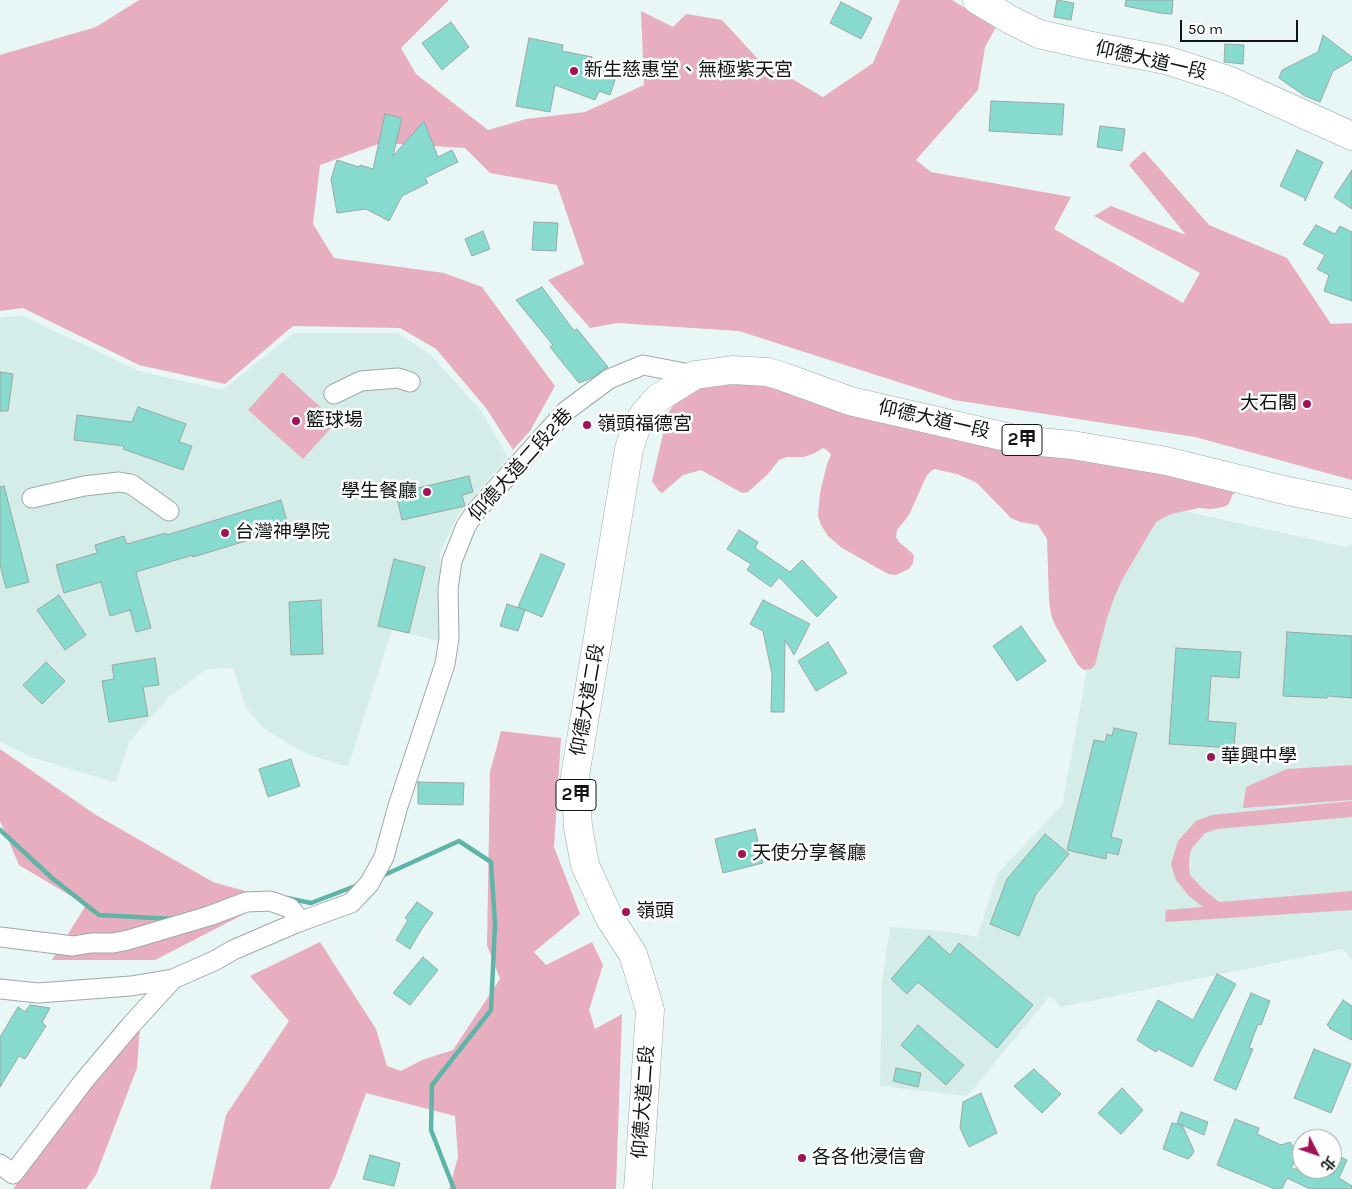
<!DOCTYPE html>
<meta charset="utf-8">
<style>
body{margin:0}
#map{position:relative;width:1352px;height:1189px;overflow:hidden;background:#e8f7f5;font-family:Karla,"Noto Sans TC",sans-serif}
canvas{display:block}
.north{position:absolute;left:1292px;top:1129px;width:50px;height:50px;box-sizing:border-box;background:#fff;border:1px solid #a0a2a1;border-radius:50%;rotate:131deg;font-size:14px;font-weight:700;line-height:20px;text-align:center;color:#111615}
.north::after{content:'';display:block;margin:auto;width:18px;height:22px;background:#a21256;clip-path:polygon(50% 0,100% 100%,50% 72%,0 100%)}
.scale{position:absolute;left:1180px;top:20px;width:118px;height:22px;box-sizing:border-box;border:2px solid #111615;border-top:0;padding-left:6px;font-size:15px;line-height:18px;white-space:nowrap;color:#111615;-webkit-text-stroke:4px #fff;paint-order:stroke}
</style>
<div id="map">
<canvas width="1352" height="1189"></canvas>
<div class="north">北</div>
<div class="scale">50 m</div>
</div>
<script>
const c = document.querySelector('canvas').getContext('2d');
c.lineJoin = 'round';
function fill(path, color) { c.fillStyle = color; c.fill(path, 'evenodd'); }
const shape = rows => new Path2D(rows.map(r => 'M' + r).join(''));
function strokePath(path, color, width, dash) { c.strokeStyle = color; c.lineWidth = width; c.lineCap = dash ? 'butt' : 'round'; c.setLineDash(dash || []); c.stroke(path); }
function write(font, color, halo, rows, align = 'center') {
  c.font = font + ' Karla,"Noto Sans TC",sans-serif'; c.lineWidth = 5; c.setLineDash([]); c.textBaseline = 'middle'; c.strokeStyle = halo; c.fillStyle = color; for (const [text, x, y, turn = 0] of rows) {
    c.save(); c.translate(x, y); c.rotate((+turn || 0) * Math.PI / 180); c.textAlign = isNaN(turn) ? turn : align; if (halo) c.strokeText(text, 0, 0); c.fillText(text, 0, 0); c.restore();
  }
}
const built = shape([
 [21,315,139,371,222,390,294,333,398,333,431,355,482,412,508,457,459,513,440,553,441,622,439,641,392,630,348,767,306,754,263,728,246,708,233,668,207,669,169,697,129,742,116,783,31,757,0,741,0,318],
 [1152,504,1347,547,1352,545,1352,961,1343,949,1061,1007,1050,996,967,1096,880,1086,882,982,890,927,951,932,977,937,998,873,1062,805,1080,709,1097,606]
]);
const green = shape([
 [139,0,449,0,401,48,416,74,488,130,526,119,585,112,644,85,641,11,673,27,686,14,722,20,758,59,823,97,873,63,900,0,952,0,996,27,985,47,978,90,916,160,931,172,1071,197,1054,229,1183,303,1200,273,1094,216,1111,206,1186,235,1129,165,1144,151,1209,225,1287,258,1331,324,1352,323,1352,480,1195,437,954,400,739,331,617,323,590,328,548,280,584,264,557,185,490,173,465,148,381,143,320,165,313,224,334,258,444,273,482,287,555,386,530,431,513,450,486,408,436,349,400,328,293,326,225,384,139,365,23,308,0,311,0,55,96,27],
 [282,372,329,415,331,428,303,459,248,410],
 [749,374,1157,462,1237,491,1232,495,1231,499,1228,505,1223,507,1211,509,1199,508,1171,514,1156,522,1122,580,1114,598,1107,618,1095,665,1091,669,1084,670,1078,665,1055,625,1051,615,1049,600,1047,539,1038,525,1020,522,1011,518,977,483,957,474,934,469,930,472,926,477,909,515,897,530,896,537,899,542,912,553,914,556,913,563,909,569,896,575,888,574,842,548,828,536,821,525,818,516,820,493,827,464,831,455,829,452,825,449,823,448,815,453,804,457,787,457,779,460,767,475,748,492,742,493,701,470,683,475,662,493,659,491,652,481,668,413,676,401,688,386],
 [501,731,561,738,554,847,580,914,534,952,546,965,592,942,603,965,589,1010,595,1029,622,1014,616,1189,449,1189,458,1157,455,1116,366,1093,335,1178,329,1189,210,1189,226,1115,289,1021,250,976,320,942,376,1029,387,1066,401,1071,422,1060,453,1050,500,979,487,945,490,772],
 [0,749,96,815,213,882,281,901,250,911,155,960,52,960,86,905,19,865,0,821],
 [1352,765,1352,800,1243,808,1246,787,1287,769],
 [1352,801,1352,817,1217,829,1205,833,1193,847,1190,853,1189,865,1190,875,1203,889,1219,902,1352,891,1352,910,1165,922,1166,910,1203,907,1189,896,1176,880,1171,864,1178,841,1196,821,1212,815],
 [140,1026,137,1068,96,1175,86,1189,13,1189,89,1085]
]);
const stream = shape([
 [0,830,52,878,99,915,174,919],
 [382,876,459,841,491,862,495,924,491,1010,432,1085,431,1130,454,1189],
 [287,898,311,903,358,885]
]);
const building = shape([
 [1057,0,1074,3,1071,20,1054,17,1057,0],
 [1126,0,1173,0,1172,14,1160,13,1125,6,1126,0],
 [841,2,872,18,861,39,830,23,841,2],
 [451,22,469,47,442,70,422,43,451,22],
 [1323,35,1352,57,1352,60,1333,71,1320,102,1305,96,1279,78,1282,70,1318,52,1323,35],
 [529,38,563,45,562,51,592,57,591,61,618,71,610,95,599,91,595,100,555,85,550,112,516,106,529,38],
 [1225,44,1244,45,1243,64,1224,62,1225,44],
 [991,101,1064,104,1062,135,989,131,991,101],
 [385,114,402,118,393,156,424,121,438,157,452,150,458,162,425,178,428,183,402,196,389,221,366,209,337,213,331,179,337,160,359,167,360,165,373,169,385,114],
 [1100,126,1125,129,1122,151,1097,147,1100,126],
 [1297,150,1323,162,1305,201,1305,198,1280,186,1297,150],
 [1352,170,1352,209,1334,197,1352,170],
 [534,222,558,223,556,251,532,250,534,222],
 [1316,225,1335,234,1340,226,1352,232,1352,301,1324,291,1329,275,1317,269,1325,255,1303,244,1316,225],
 [483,231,490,249,472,256,465,239,483,231],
 [542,287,574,331,577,329,608,367,592,378,579,383,550,347,553,345,516,300,542,287],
 [0,372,13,374,8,411,0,411,0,372],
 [138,407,186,424,179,442,192,446,183,470,123,449,124,446,74,440,77,415,132,422,138,407],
 [469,476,473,492,462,495,465,506,402,520,396,493,469,476],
 [4,486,29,582,6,588,0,565,0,487,4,486],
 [281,500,289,528,193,557,193,555,136,572,151,628,136,632,130,610,110,616,101,582,64,593,56,565,97,553,95,545,124,536,127,544,166,533,167,535,281,500],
 [739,530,758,542,755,548,790,572,802,560,837,597,817,617,779,577,771,587,747,570,751,564,727,549,739,530],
 [541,554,565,564,542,617,518,607,541,554],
 [394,559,425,567,409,633,378,626,394,559],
 [59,595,86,635,65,650,37,610,59,595],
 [321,600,323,654,291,655,289,602,321,600],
 [763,600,810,624,794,655,785,640,784,712,771,712,772,674,763,631,750,624,763,600],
 [507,604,525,610,518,631,500,626,507,604],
 [1021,626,1046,661,1017,681,993,646,1021,626],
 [1287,632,1352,636,1352,698,1327,696,1327,698,1283,696,1287,632],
 [828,642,847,673,816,691,798,661,828,642],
 [1176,648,1241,652,1239,678,1211,676,1208,721,1236,723,1234,748,1169,744,1176,648],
 [155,658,159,685,143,687,148,716,109,722,102,681,114,679,112,665,155,658],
 [46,662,65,681,42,704,23,685,46,662],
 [1114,728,1137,733,1111,837,1122,840,1118,855,1107,852,1106,859,1067,850,1094,740,1105,742,1107,734,1112,736,1114,728],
 [291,759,300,786,268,797,259,769,291,759],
 [418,782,464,783,463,805,418,804,418,782],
 [755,829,763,863,723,873,715,839,755,829],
 [1045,834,1069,854,1036,894,1019,936,990,924,1007,879,1045,834],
 [417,902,433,913,421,930,410,949,396,940,408,920,405,918,417,902],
 [929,936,950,955,959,943,1033,1005,997,1048,918,982,907,994,891,979,929,936],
 [423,957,438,970,410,1005,393,993,423,957],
 [1217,974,1236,984,1192,1067,1158,1049,1156,1052,1137,1040,1158,1000,1193,1020,1217,974],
 [1251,993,1270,1001,1261,1025,1258,1024,1249,1048,1253,1049,1236,1090,1214,1080,1251,993],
 [1343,1000,1352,1006,1352,1040,1329,1028,1330,1027,1327,1025,1343,1000],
 [30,1005,50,1008,42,1022,46,1026,25,1059,19,1056,0,1087,0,1037,18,1007,25,1012,30,1005],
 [918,1025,964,1065,946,1085,901,1045,918,1025],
 [1314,1049,1351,1064,1331,1113,1294,1098,1314,1049],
 [896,1068,921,1073,918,1087,893,1081,896,1068],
 [1034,1069,1061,1094,1042,1113,1014,1086,1034,1069],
 [1122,1088,1143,1110,1121,1134,1098,1113,1122,1088],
 [981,1093,997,1133,969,1147,960,1128,963,1102,981,1093],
 [1181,1112,1208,1122,1204,1135,1177,1123,1181,1112],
 [1235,1119,1259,1128,1257,1134,1281,1145,1290,1142,1298,1154,1291,1169,1332,1169,1332,1153,1347,1160,1339,1178,1352,1186,1352,1189,1310,1189,1287,1178,1282,1189,1275,1189,1217,1165,1235,1119],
 [1172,1123,1182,1125,1194,1151,1192,1155,1188,1159,1163,1149,1172,1123],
 [370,1155,400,1163,394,1186,363,1179,370,1155]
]);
const minor = shape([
 [334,394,361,381,398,378,410,382],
 [32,498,84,486,119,482,131,484,169,511],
 [0,937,73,946,91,943,113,943,128,940,209,916,246,902,270,901,290,908,301,921],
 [0,989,38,993,131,986,173,979,216,960,233,950,296,923,351,903,369,884,384,857,398,806,445,664,449,638,448,589,452,561,466,526,476,511,566,411,609,379,643,365,695,375],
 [0,1164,13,1174,83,1082,131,1025,173,979]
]);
const primary = shape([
 [977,0,1009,19,1039,34,1087,45,1166,60,1228,80,1352,136],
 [638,1189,650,1010,633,954,609,917,585,865,578,827,575,776,629,449,637,425,644,414,658,398,695,375,732,370,768,372,781,376,850,401,1019,440,1072,445,1166,461,1288,491,1352,504]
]);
const markers = [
 [574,71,5,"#a21256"],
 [1307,404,5,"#a21256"],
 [296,421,5,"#a21256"],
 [587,425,5,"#a21256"],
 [427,492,5,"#a21256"],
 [225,533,5,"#a21256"],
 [1211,757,5,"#a21256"],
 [742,854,5,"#a21256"],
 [626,912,5,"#a21256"],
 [802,1158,5,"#a21256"]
];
const shields = [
 [1022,440,40],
 [576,795,40]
];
const shieldNames = [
 ["2甲",1022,440],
 ["2甲",576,795]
];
const streetNames = [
 ["仰德大道一段",1151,61,13],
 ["仰德大道一段",934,420,13],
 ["仰德大道二段2巷",521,465,-48],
 ["仰德大道二段",588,700,-80],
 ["仰德大道二段",644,1102,-86]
];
const poiNames = [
 ["新生慈惠堂、無極紫天宮",584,71],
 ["大石閣",1297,404,"right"],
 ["籃球場",306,421],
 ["嶺頭福德宮",597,425],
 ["學生餐廳",417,492,"right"],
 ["台灣神學院",235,533],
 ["華興中學",1221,757],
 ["天使分享餐廳",752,854],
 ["嶺頭",636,912],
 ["各各他浸信會",812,1158]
];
fill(built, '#d5ede9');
fill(green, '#e6aebe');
strokePath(stream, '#60b3a7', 4.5);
fill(building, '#87dace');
strokePath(building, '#9aa8a6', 1);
strokePath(minor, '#9caaa7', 21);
strokePath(primary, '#9caaa7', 29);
strokePath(minor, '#fff', 19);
strokePath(primary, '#fff', 28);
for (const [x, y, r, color] of markers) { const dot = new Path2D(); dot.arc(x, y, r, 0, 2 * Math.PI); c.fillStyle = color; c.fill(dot); strokePath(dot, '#fff', 2); }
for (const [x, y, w] of shields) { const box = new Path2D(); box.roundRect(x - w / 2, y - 15.5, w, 31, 4); c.fillStyle = '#fff'; c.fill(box); strokePath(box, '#111615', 1); }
write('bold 18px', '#111615', null, shieldNames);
write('19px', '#111615', '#fff', streetNames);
write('19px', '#111615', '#fff', poiNames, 'left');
</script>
